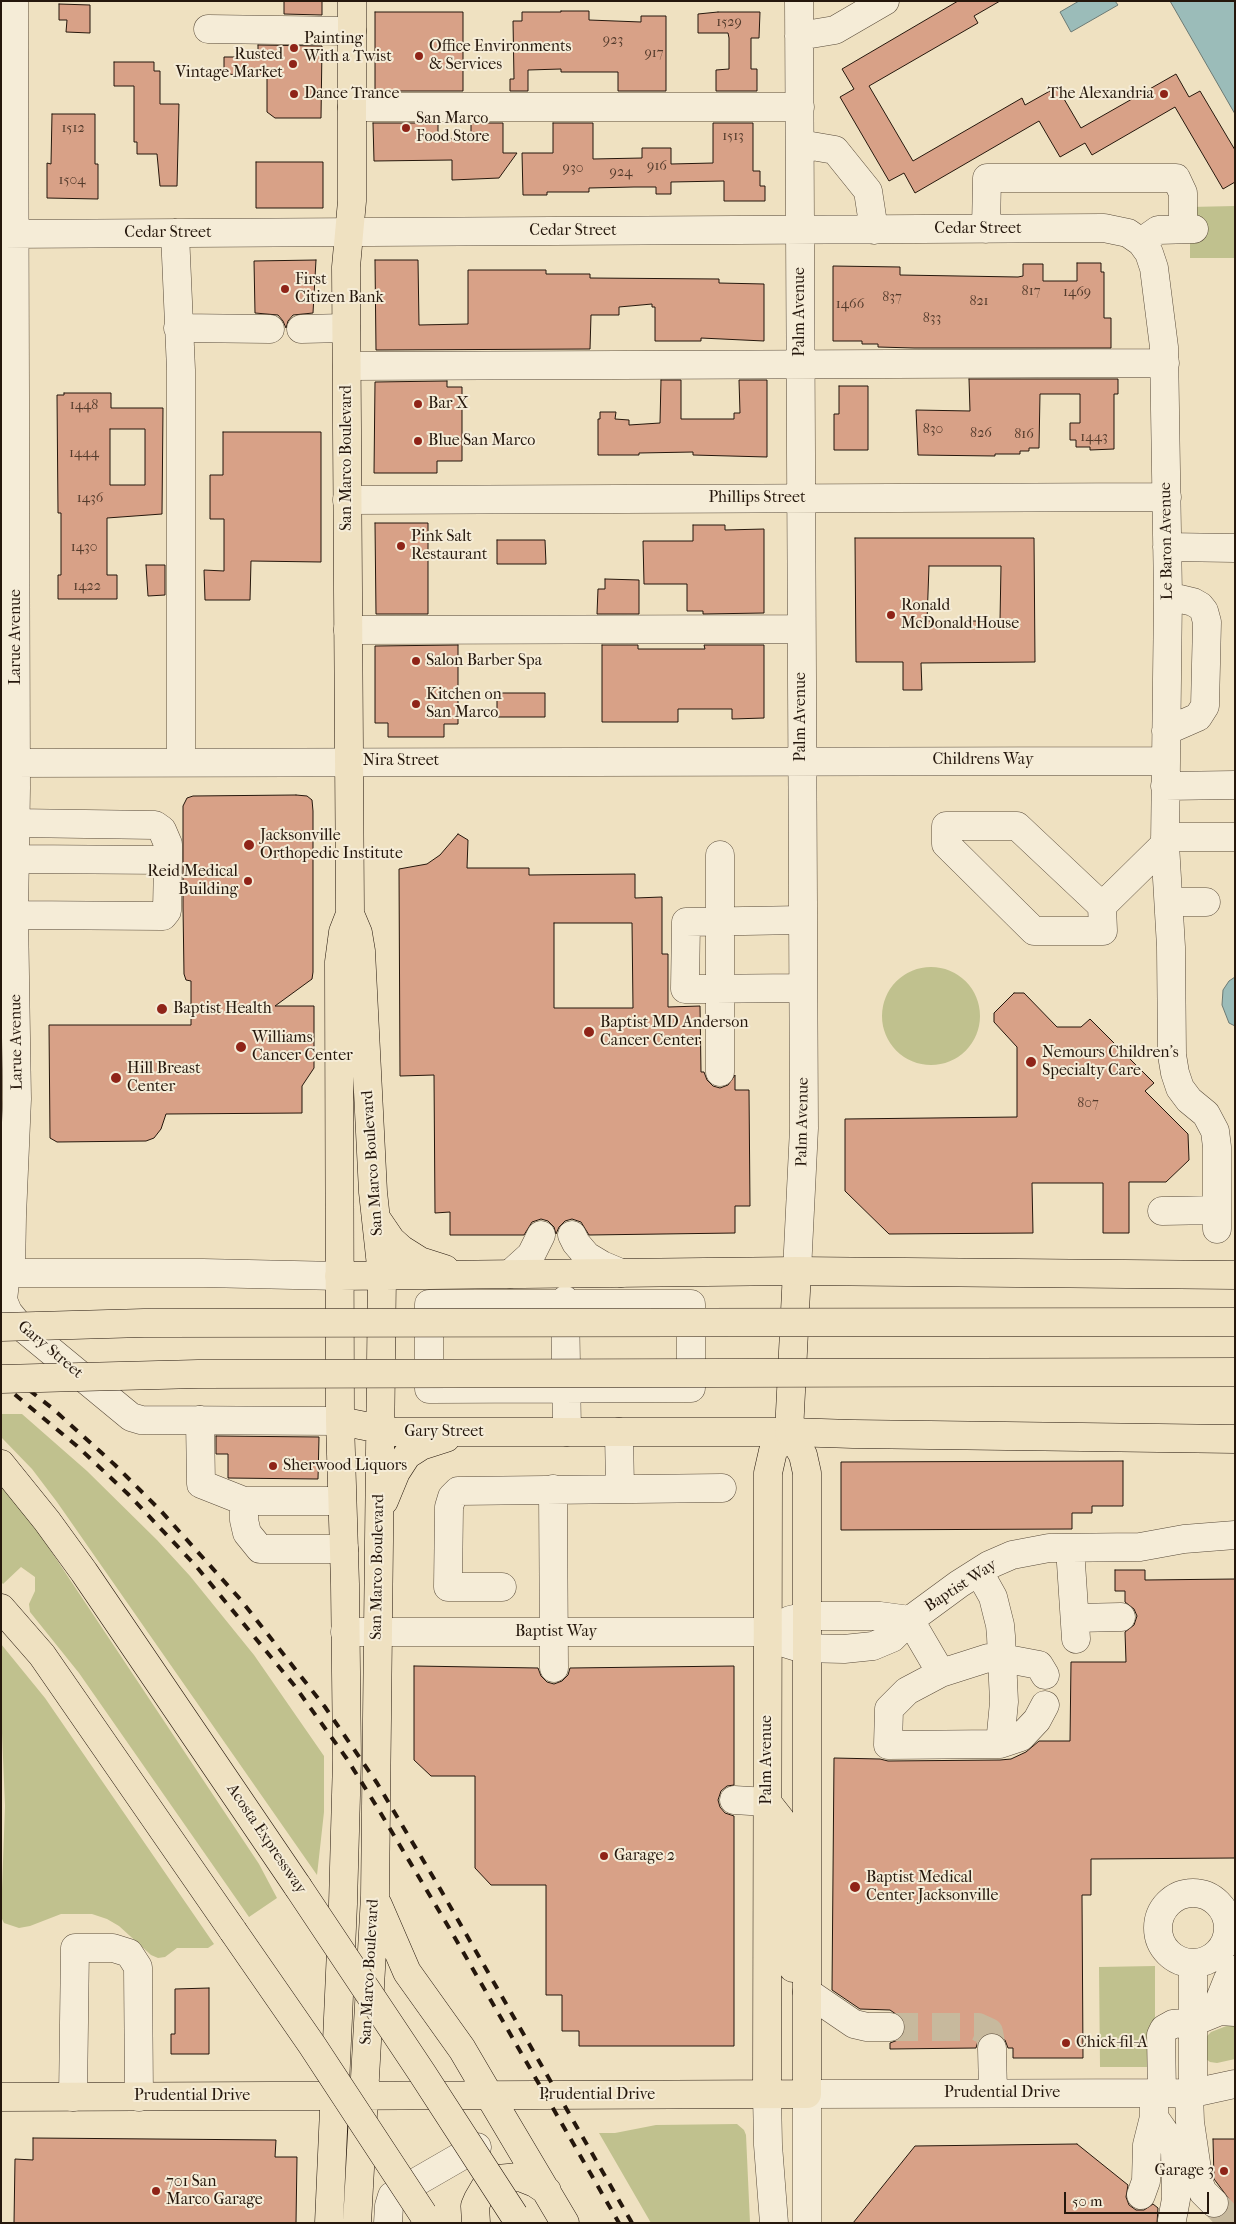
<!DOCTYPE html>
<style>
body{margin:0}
#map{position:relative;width:1236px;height:2224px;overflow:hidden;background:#efe1c1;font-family:"IM FELL French Canon",serif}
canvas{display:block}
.frame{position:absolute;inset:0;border:2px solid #25170c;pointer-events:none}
.scale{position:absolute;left:1064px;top:2192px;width:145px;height:22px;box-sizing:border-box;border:2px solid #25170c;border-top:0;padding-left:6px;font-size:15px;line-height:18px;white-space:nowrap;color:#25170c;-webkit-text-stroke:4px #f5ecd7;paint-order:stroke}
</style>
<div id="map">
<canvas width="1236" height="2224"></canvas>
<div class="frame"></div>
<div class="scale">50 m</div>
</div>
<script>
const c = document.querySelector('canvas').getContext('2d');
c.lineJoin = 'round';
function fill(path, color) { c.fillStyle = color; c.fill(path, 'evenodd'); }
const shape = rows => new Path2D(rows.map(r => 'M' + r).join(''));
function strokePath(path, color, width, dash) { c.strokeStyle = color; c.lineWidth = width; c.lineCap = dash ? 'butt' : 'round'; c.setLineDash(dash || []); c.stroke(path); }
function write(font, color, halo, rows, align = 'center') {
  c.font = font + ' "IM FELL French Canon",serif'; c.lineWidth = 4; c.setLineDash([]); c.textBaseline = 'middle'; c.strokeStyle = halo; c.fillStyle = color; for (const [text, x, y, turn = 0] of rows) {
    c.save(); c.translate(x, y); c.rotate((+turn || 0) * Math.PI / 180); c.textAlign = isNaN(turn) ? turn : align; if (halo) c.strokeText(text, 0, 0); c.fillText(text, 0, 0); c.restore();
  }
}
const green = shape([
 [1235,206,1235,258,1190,258,1190,207],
 '882 1016a49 49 0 1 1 98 0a49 49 0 1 1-98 0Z',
 [1,1414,22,1414,87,1471,157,1540,190,1576,254,1655,324,1756,324,1812,317,1875,57,1502,32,1469,1,1437],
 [1,1484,31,1521,259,1864,277,1898,249,1917,79,1673,30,1612,29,1604,35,1591,35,1577,21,1567,3,1584,1,1582],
 [1,1644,45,1698,214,1944,208,1948,177,1948,165,1957,158,1958,151,1955,119,1926,107,1919,92,1914,61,1914,30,1926,19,1928,4,1923,1,1917,5,1806,1,1709],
 [1155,1966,1155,2028,1149,2067,1100,2067,1099,1967],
 [1229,2025,1235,2026,1235,2059,1217,2063,1210,2062,1206,2059,1204,2039,1211,2032],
 [737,2124,744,2130,746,2135,750,2223,651,2223,599,2133,615,2133,656,2125]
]);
const water = shape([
 [1079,1,1115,1,1118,5,1071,32,1060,12,1079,1],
 [1170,1,1235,1,1235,114,1170,1],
 [1235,977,1235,1026,1229,1023,1222,1005,1223,990,1229,981,1235,977]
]);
const building = shape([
 [284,1,322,1,322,15,284,14,284,1],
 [958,1,1000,1,974,16,978,23,869,86,913,161,1022,98,1025,105,1057,87,1081,128,1176,74,1189,97,1200,91,1235,150,1235,182,1223,189,1175,107,1092,155,1085,143,1060,157,1039,121,915,193,904,173,889,181,840,97,854,89,842,69,958,1],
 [59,4,90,5,90,33,66,32,67,20,59,20,59,4],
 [561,11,589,11,589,20,641,22,641,16,666,16,666,91,618,91,618,72,561,72,561,69,528,70,528,91,510,91,510,79,514,79,513,21,522,21,522,12,561,12,561,11],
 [375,12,463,12,463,91,375,91,375,12],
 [718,12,760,12,759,38,751,38,751,69,757,69,757,91,716,91,716,70,729,69,729,38,728,33,698,33,698,14,718,12],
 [258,45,322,46,321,118,275,118,267,112,267,76,224,74,224,57,258,57,258,45],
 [114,62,154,62,154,71,160,71,160,104,179,104,177,186,160,186,157,154,137,154,137,142,134,142,134,86,114,86,114,62],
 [52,114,95,114,95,164,98,164,98,199,47,198,47,163,51,164,52,114],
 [373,123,438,123,438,139,471,139,471,123,503,123,503,153,517,153,499,178,452,180,452,160,374,161,373,123],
 [553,123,593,123,593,159,642,158,642,148,671,148,671,164,713,163,713,123,753,123,753,171,760,171,760,186,765,186,765,201,724,201,724,181,671,182,671,194,656,194,656,187,634,187,589,188,589,192,547,192,547,195,523,195,522,153,553,153,553,123],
 [256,162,323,162,323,208,256,208,256,162],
 [316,260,313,313,293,315,288,321,286,328,283,321,278,315,255,313,254,261,316,260],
 [375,260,418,260,419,325,468,324,468,270,546,270,546,274,590,274,590,278,719,279,719,283,764,284,764,341,701,338,701,341,655,341,655,307,652,307,652,304,619,307,619,315,591,315,590,349,376,350,375,260],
 [1077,263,1101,263,1101,272,1104,272,1104,318,1111,318,1111,348,914,348,878,347,878,344,862,344,862,341,833,341,833,266,900,267,900,275,1018,277,1023,276,1023,264,1043,264,1043,281,1077,281,1077,263],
 [969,379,1118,379,1118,394,1114,394,1114,449,1090,450,1090,447,1076,447,1076,440,1070,440,1070,423,1080,423,1080,394,1040,394,1039,448,1029,448,1029,451,1020,451,1020,454,995,454,995,456,918,455,916,410,970,411,969,379],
 [661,380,681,380,681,419,734,419,734,413,740,413,739,380,767,380,767,457,693,455,693,452,639,453,639,455,598,455,598,419,600,419,600,412,616,412,615,419,629,420,629,425,660,423,661,380],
 [447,381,447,387,462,387,462,461,437,461,437,473,374,473,375,382,447,381],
 [839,386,868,386,868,450,834,450,834,414,839,414,839,386],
 [64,393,111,393,111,408,163,408,162,514,107,518,107,575,117,575,117,599,58,599,58,575,61,575,61,513,58,513,57,395,64,395,64,393],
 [110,429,145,429,145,485,110,485,110,429],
 [223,432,321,432,321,562,251,561,250,600,205,600,204,570,224,571,224,519,210,519,210,475,223,475,223,432],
 [375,523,428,523,428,614,376,614,375,523],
 [693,525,725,525,725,530,764,529,764,613,703,614,703,611,687,611,687,584,644,584,643,541,693,541,693,525],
 [855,538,1034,538,1035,662,921,663,922,690,903,690,903,662,856,662,855,538],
 [929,566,1001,566,1000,621,927,621,929,566],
 [497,540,545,540,546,564,497,564,497,540],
 [146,565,165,565,165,595,148,596,146,565],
 [605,579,639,580,639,614,597,614,598,589,605,589,605,579],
 [458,645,458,724,444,724,444,737,388,737,388,723,375,723,375,646,458,645],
 [602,645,638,645,638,649,705,649,704,645,764,645,764,718,732,719,732,709,678,709,678,722,602,722,602,645],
 [497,693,545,693,545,717,497,717,497,693],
 [296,795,307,796,312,800,313,811,313,972,312,979,275,1006,314,1006,314,1068,302,1086,302,1113,166,1114,161,1129,154,1138,146,1141,57,1142,50,1138,49,1025,191,1025,191,981,186,980,184,974,183,907,183,806,187,798,193,796,296,795],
 [458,834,468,840,467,868,529,868,529,875,635,874,635,898,662,897,662,954,668,954,668,1007,700,1006,701,1072,704,1072,707,1080,713,1086,720,1088,728,1085,735,1075,735,1090,749,1090,750,1206,735,1206,735,1233,589,1235,581,1222,572,1219,565,1221,559,1227,556,1234,554,1227,548,1221,541,1219,532,1222,524,1235,450,1235,450,1212,435,1213,434,1075,400,1076,399,869,427,864,440,855,458,834],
 [554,923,632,923,633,1008,554,1008,554,923],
 [1014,993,1024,993,1057,1027,1081,1027,1090,1019,1154,1083,1145,1091,1188,1134,1189,1160,1166,1182,1129,1182,1129,1233,1103,1233,1103,1183,1032,1183,1033,1233,889,1234,845,1191,845,1119,1017,1117,1017,1047,994,1022,994,1013,1014,993],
 [216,1436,319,1437,318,1479,228,1478,228,1454,216,1454,216,1436],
 [1123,1461,1123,1506,1092,1506,1092,1513,1072,1513,1072,1529,841,1530,841,1462,1123,1461],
 [1115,1570,1145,1570,1145,1580,1235,1579,1235,1858,1091,1859,1091,1895,1082,1895,1083,2058,1013,2058,1013,2048,1008,2048,1005,2040,1000,2035,992,2032,984,2035,978,2041,976,2048,890,2049,890,2043,898,2040,904,2034,906,2027,903,2019,890,2010,860,2009,832,1990,834,1758,880,1759,888,1761,1000,1760,1011,1759,1026,1752,1039,1741,1070,1741,1071,1662,1126,1662,1125,1632,1134,1625,1137,1616,1134,1609,1125,1602,1125,1591,1115,1591,1115,1570],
 [414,1666,538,1668,541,1676,547,1682,554,1684,562,1681,568,1675,570,1668,734,1666,734,1785,727,1786,721,1791,718,1800,720,1807,725,1813,734,1816,734,2046,579,2046,579,2031,562,2031,562,1995,546,1995,546,1885,491,1885,475,1868,475,1776,431,1776,414,1760,414,1666],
 [209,1988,209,2054,171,2054,171,2034,175,2034,175,1989,209,1988],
 [33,2138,276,2140,275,2157,297,2157,296,2223,14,2223,15,2159,33,2160,33,2138],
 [1213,2139,1235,2139,1235,2223,1214,2223,1214,2218,1225,2214,1229,2207,1229,2199,1214,2179,1213,2139],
 [1077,2144,1128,2185,1126,2197,1129,2205,1136,2210,1144,2210,1153,2204,1158,2208,1157,2223,853,2223,915,2146,1077,2144]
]);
const minorTunnel = shape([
 [890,2027,978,2027,989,2032,992,2048],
 [1214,2203,1233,2223]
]);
const minor = shape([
 [208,29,352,31],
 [799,36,835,30,885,1],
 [352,107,800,107],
 [800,144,835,150,868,191,874,230],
 [986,229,987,178,1176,178,1183,193,1183,229],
 [175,233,181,370,181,762],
 [1,234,1104,228,1128,233,1141,242,1149,253,1154,268,1164,347,1168,596,1165,844,1171,947,1172,1055,1175,1073,1180,1088,1189,1100,1206,1114,1215,1131,1217,1147,1217,1229],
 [1141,242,1158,230,1194,229],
 [178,328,270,329],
 [301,329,346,328],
 [347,366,1165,363],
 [347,500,1167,497],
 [1167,547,1235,548],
 [348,630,801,629],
 [1166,731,1198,717,1205,706,1207,622,1204,611,1200,606,1193,602,1168,596],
 [1,763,1165,761],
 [1165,786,1235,785],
 [1165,837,1235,837],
 [720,855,720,1072],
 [15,859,168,860],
 [1169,902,1206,902],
 [1102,906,1017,826,946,826,946,844,1034,931,1103,931,1102,906,1165,844],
 [14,915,163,916,167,911,168,860,168,844,162,830,155,825,16,823],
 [802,920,686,922,685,989,803,988],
 [1162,1211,1217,1210],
 [572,1235,576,1243,587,1256,602,1265,621,1273],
 [797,1271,804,1128,799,1],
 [11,1273,12,1216,17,1099,14,915,16,788,14,1],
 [11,1273,5,1282,3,1300,8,1312,17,1323,131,1417,141,1420,340,1421],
 [11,1273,203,1273,339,1276],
 [510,1274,531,1255,541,1235],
 [565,1300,567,1432],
 [429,1304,691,1304,691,1388,429,1389,429,1304],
 [200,1420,201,1484,244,1501,342,1501],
 [619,1432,620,1489],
 [553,1489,554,1668],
 [244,1501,244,1520,247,1533,260,1549,344,1549],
 [1070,1548,1076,1639],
 [979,1572,993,1597,1000,1625,1001,1636,1004,1702,1000,1744,888,1745,889,1709,907,1691,941,1673,988,1658,1002,1658,1039,1665,1045,1675],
 [502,1587,448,1587,449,1507,452,1497,458,1491,722,1488],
 [1075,1618,1121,1617],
 [910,1620,941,1673],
 [345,1632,767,1632,790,1620,807,1616,880,1616,910,1620],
 [767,1632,784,1643,800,1648,844,1649,873,1646,892,1638,910,1620,959,1584,989,1565,1012,1555,1049,1548,1140,1547,1184,1539,1235,1535],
 [1000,1744,1021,1737,1037,1720,1045,1705],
 [734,1800,767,1802],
 '1158 1928a35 35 0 1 1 70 0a35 35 0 1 1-70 0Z',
 [1193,1963,1193,2093],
 [807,1992,854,2024,867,2027,890,2027],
 [1220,2011,1220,1999,1228,1979,1235,1970],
 [992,2048,993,2093],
 [1162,2093,1161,2035,1164,2029,1173,2024,1193,2022,1220,2011,1235,2012],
 [1189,2093,1190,2122,1199,2183,1203,2192,1214,2203],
 [767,2094,768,2145,774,2223],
 [73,2097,75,1948,113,1948,129,1953,138,1967,139,2097],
 [1154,2117,1172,2143,1175,2151,1176,2199,1172,2220],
 [1141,2195,1146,2181,1147,2145,1154,2117,1154,2106],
 [388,2223,389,2206,392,2196,477,2147],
 [807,2223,807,2094,1193,2093,1235,2084]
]);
const major = shape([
 [350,914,358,933,361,951,373,1192,382,1275,375,1896,357,2223],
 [376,1218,391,1240,401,1249,420,1261,445,1269],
 [340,1421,395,1432,789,1432],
 [384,1501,396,1472,407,1455,421,1446,446,1438],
 [770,1806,781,1820,786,1837,788,1938,793,1968],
 [378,1905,407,1972,462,2049,489,2095],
 [767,2094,768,1473,773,1451,789,1432],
 [1,2097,807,2094,807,1473,803,1455,789,1432,797,1271,339,1276],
 [329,2223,343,1904,347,1759,345,1584,340,1421,339,962,343,932,350,914,346,267,352,201,352,1]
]);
const highway = shape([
 [797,1271,1235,1275],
 [789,1432,853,1434,1235,1439],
 [1,1464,47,1521,84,1572,298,1887],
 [1,1608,42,1655,233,1931],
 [489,2095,565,2223],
 [476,2223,475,2206,478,2199,485,2187,497,2179,520,2177,535,2183,547,2191]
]);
const rail = shape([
 [1,1368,52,1408,115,1465,161,1511,240,1599,325,1707,377,1783,439,1887,632,2223],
 [1,1383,77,1446,129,1495,196,1566,294,1685,347,1759,377,1807,451,1931,619,2223]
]);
const highwayBridge = shape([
 [1,1327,144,1323,1235,1322],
 [1,1379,198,1374,1235,1372],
 [298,1887,422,2073,514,2215],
 [233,1931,312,2045,423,2214]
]);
const markers = [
 [294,48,5,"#8f2418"],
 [419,56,5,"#8f2418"],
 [293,64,5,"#8f2418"],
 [294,94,5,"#8f2418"],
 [1164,94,5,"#8f2418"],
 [406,128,5,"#8f2418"],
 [285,289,5,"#8f2418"],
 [418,404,5,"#8f2418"],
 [418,441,5,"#8f2418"],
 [401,546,5,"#8f2418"],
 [891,615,5,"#8f2418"],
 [416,661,5,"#8f2418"],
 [416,704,5,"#8f2418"],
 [249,845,6,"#8f2418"],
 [248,881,5,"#8f2418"],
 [162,1009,6,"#8f2418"],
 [589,1032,6,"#8f2418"],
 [241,1047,6,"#8f2418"],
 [1031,1062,6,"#8f2418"],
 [116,1078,6,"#8f2418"],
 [273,1466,5,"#8f2418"],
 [604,1856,5,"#8f2418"],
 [855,1887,6,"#8f2418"],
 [1066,2043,5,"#8f2418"],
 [1224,2171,5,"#8f2418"],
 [156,2191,5,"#8f2418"]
];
const numberNames = [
 ["1529",729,23],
 ["923",613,41],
 ["917",654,54],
 ["1512",73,129],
 ["1513",733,137],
 ["916",657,167],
 ["930",573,169],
 ["924",621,173],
 ["1504",72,181],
 ["817",1031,292],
 ["1469",1077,293],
 ["837",892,298],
 ["821",979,302],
 ["1466",850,305],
 ["833",932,319],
 ["1448",84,406],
 ["830",933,430],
 ["826",981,434],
 ["816",1024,435],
 ["1443",1094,438],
 ["1444",84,454],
 ["1436",90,499],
 ["1430",84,548],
 ["1422",87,587],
 ["807",1088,1104]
];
const poiNames = [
 ["Painting",304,39],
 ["With a Twist",304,57],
 ["Office Environments",429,47],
 ["& Services",429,65],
 ["Rusted",283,55,"right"],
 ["Vintage Market",283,73,"right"],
 ["Dance Trance",304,94],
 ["The Alexandria",1154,94,"right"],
 ["San Marco",416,119],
 ["Food Store",416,137],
 ["First",295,280],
 ["Citizen Bank",295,298],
 ["Bar X",428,404],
 ["Blue San Marco",428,441],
 ["Pink Salt",411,537],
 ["Restaurant",411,555],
 ["Ronald",901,606],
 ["McDonald House",901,624],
 ["Salon Barber Spa",426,661],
 ["Kitchen on",426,695],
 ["San Marco",426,713],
 ["Jacksonville",260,836],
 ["Orthopedic Institute",260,854],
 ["Reid Medical",238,872,"right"],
 ["Building",238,890,"right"],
 ["Baptist Health",173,1009],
 ["Baptist MD Anderson",600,1023],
 ["Cancer Center",600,1041],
 ["Williams",252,1038],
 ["Cancer Center",252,1056],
 ["Nemours Children's",1042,1053],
 ["Specialty Care",1042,1071],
 ["Hill Breast",127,1069],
 ["Center",127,1087],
 ["Sherwood Liquors",283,1466],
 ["Garage 2",614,1856],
 ["Baptist Medical",866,1878],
 ["Center Jacksonville",866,1896],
 ["Chick-fil-A",1076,2043],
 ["Garage 3",1214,2171,"right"],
 ["701 San",166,2182],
 ["Marco Garage",166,2200]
];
const streetNames = [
 ["Cedar Street",978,229],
 ["Cedar Street",573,231],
 ["Cedar Street",168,233],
 ["Palm Avenue",800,312,-90],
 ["San Marco Boulevard",347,458,-90],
 ["Phillips Street",757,498],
 ["Le Baron Avenue",1167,541,-91],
 ["Larue Avenue",16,637,-90],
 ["Palm Avenue",801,717,-90],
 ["Childrens Way",983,760],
 ["Nira Street",401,761],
 ["Larue Avenue",17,1042,-91],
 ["Palm Avenue",803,1122,-89],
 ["San Marco Boulevard",373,1163,-94],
 ["Gary Street",50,1350,40],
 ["Gary Street",444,1432],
 ["San Marco Boulevard",378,1567,-89],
 ["Baptist Way",961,1586,-33],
 ["Baptist Way",556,1632],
 ["Palm Avenue",767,1760,-90],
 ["Acosta Expressway",266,1839,56],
 ["San Marco Boulevard",370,1972,-87],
 ["Prudential Drive",1002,2093],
 ["Prudential Drive",597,2095],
 ["Prudential Drive",192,2096]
];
fill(green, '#c0c18e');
fill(water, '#9bbcb9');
strokePath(water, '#6c7a74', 1);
fill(building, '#d8a187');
strokePath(building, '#25170c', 1);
strokePath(minorTunnel, '#c7b99d', 28, [28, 14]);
strokePath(minor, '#584a39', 29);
strokePath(major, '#25170c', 29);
strokePath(highway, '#25170c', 29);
strokePath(minor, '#f5ecd7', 28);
strokePath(major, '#efe1c1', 28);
strokePath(highway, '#efe1c1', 28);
strokePath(rail, '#25170c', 4, [9, 9]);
strokePath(highwayBridge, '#25170c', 29, []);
strokePath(highwayBridge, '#efe1c1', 28);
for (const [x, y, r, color] of markers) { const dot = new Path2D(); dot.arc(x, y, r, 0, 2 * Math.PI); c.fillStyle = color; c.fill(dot); strokePath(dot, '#f5ecd7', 2); }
write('14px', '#523a2b', null, numberNames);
write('16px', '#25170c', '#f5ecd7', poiNames, 'left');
write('16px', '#25170c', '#f5ecd7', streetNames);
</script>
